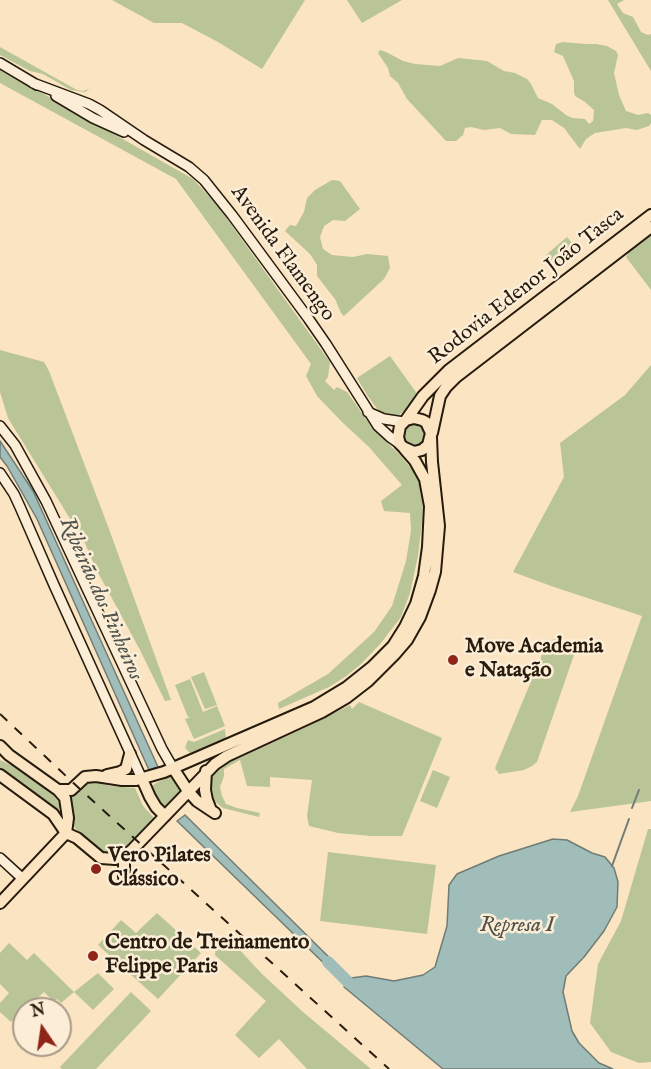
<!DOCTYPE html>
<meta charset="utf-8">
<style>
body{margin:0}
#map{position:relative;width:651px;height:1069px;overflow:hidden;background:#fae4c1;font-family:"IM FELL English",serif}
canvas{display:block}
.north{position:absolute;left:12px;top:997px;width:60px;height:60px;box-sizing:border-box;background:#fcedd7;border:2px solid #a69986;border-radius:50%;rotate:347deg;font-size:16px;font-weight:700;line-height:24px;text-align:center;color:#261b0d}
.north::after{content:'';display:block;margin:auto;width:21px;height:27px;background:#8f2418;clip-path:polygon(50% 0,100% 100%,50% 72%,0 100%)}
</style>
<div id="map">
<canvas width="651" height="1069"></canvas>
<div class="north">N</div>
</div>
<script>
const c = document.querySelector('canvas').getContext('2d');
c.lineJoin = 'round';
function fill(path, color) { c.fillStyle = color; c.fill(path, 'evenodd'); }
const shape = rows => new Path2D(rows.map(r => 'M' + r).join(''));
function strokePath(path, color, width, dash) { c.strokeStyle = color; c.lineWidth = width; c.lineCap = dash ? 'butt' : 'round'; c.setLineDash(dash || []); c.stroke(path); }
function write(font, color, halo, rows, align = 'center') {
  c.font = font + ' "IM FELL English",serif'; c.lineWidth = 5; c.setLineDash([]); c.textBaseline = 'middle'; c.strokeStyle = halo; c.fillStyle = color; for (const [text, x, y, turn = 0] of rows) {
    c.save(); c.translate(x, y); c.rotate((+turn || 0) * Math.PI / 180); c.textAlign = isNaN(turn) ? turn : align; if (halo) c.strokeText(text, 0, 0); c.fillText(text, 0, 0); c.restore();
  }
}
const green = shape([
 [112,0,305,0,262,69,218,42,182,23,154,23],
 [347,0,402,0,362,23],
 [608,0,624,0,617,4,623,13,633,17,641,32,648,35,651,34,651,71],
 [563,42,585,44,596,44,607,46,616,51,618,55,614,73,619,95,626,111,638,115,648,113,651,115,651,123,649,126,637,130,626,128,595,133,586,139,580,149,564,128,552,120,542,120,535,135,511,134,500,128,484,130,471,127,465,128,463,135,456,141,446,141,407,99,398,83,390,76,388,68,378,53,380,50,386,52,403,61,415,64,440,66,458,58,487,61,504,71,515,73,527,79,531,84,538,98,552,104,566,115,572,118,585,119,589,124,593,121,594,110,585,102,575,96,574,92,574,81,563,56,554,52,556,44],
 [0,47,77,90,83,91,89,89,95,85,85,92,71,90,43,74,30,71,0,55],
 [0,69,193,179,217,205,330,362,328,377,325,381,334,390,337,387,347,392,374,430,399,454,415,473,419,482,423,500,422,522,418,556,410,593,401,617,381,643,361,664,345,677,329,687,279,709,278,703,328,674,374,632,392,606,406,561,411,531,410,513,384,511,381,501,402,485,369,447,343,423,317,396,306,376,311,364,176,179,0,83],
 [332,180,340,181,360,209,345,221,333,220,324,226,320,237,323,249,332,255,353,257,367,254,388,256,390,268,384,279,344,316,341,313,335,299,317,276,317,265,310,254,285,231,290,225,296,226,304,212,307,198,315,190],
 [651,234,651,290,626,257,630,251],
 [567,237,577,249,557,267,546,255],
 [0,350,44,362,49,371,109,529,171,700,165,701,140,650,96,569,85,543,8,418,0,392],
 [390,356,418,395,404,411,399,415,392,416,385,414,378,410,367,395,357,378],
 [651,365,651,801,570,812,578,796,642,616,554,587,513,572,564,477,560,443,625,395],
 [408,423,423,424,427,439,417,448,404,443,401,432],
 [555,639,572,645,575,652,537,762,532,766,524,770,499,774,495,768,547,643],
 [204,672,217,705,205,709,191,677],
 [190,679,203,712,217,706,225,726,194,739,185,719,191,717,188,717,175,685],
 [359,702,442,738,402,836,371,836,338,833,309,826,307,816,312,780,270,777,270,787,247,786,240,760,224,769,224,776,220,787,222,796,226,804,237,808,260,813,259,817,223,808,212,799,210,786,212,776,222,766,298,731,350,705,352,709],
 [225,729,226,739,190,753,185,748,188,740,194,742],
 [0,760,11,765,27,775,53,795,60,804,60,807,58,810,55,810,0,770],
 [433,770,450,777,437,808,420,801],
 [172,776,177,782,180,790,178,796,166,808,164,808,161,807,151,790,152,786,156,783],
 [90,780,110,786,135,788,143,806,155,819,123,850,117,853,108,853,99,850,75,828,71,821,71,800,73,793,83,782],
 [648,829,651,829,651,1062,639,1063,611,1052,590,1023,598,964,621,921],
 [328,852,436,865,427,934,320,921],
 [157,913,201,953,158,999,98,945,121,920,136,933],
 [220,940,227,940,236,946,262,974,303,1012,371,1069,307,1069,279,1039,259,1058,235,1035,266,1001,215,955,216,945],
 [9,943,27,960,34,953,74,992,61,1003,57,999,54,1002,44,992,11,1022,0,1012,0,1003,9,993,0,984,0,953],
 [98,973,114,989,93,1010,74,992],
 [131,992,151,1011,96,1069,62,1069,60,1067]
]);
const water = shape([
 [0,441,33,491,158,767,149,770,37,519,7,466,0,457,0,441],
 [185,815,341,969,336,975,177,821,185,815],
 [553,839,567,840,592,853,605,857,614,868,618,882,617,907,604,931,584,957,566,976,563,992,572,1031,579,1043,599,1063,613,1069,443,1069,344,987,351,978,366,976,394,981,423,975,435,967,447,926,449,885,457,874,499,856,553,839]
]);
const stream = shape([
 [632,808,639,790],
 [612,866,629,819]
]);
const river = shape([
 [328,962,348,982]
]);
const secondary = shape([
 [0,63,37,85],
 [33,83,89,104,100,110,144,140,189,167,204,180,232,215,308,318,326,344,378,426,390,437,400,444],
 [56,96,93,118,124,132],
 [368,412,384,419,404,422],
 [0,426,15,445,46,501,162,749,173,768],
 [0,473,14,494,20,507,54,585,142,779],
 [0,858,23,879]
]);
const primary = shape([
 [406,420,423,396,449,370,651,215],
 [432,433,440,396,446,387,456,377,651,227],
 [0,746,9,755,58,790,65,798,68,818,66,833],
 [173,768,188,791,197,801,215,813],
 [206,771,205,790,207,800,211,810],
 [0,775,53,814,66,833,77,838,101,858,115,859,122,857,131,851,215,764,227,756,322,712,346,698,368,681,395,654,407,640,420,617,430,590,435,572,439,526,432,462,431,437],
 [107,775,120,772,126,769,130,754],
 [142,779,150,797,156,807,165,816],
 [58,790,71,790,85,777,96,776,122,780,136,780,164,772,314,707,347,687,372,667,393,646,405,627,416,604,424,576,428,547,430,506,425,479,415,461,408,453,403,447,400,444,398,437,400,426,406,420,414,418,422,420,426,422,431,433,428,445,422,450,414,452,403,447],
 [124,877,124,862,130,852],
 [0,903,66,833]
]);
const rail = shape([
 [0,714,82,791,389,1069]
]);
const markers = [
 [453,660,6,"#8f2418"],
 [96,869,6,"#8f2418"],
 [93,956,6,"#8f2418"]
];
const streetNames = [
 ["Avenida Flamengo",282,254,54],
 ["Rodovia Edenor João Tasca",527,287,-38]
];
const poiNames = [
 ["Move Academia",465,648],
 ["e Natação",465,672],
 ["Vero Pilates",108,857],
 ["Clássico",108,881],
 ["Centro de Treinamento",105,944],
 ["Felippe Paris",105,968]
];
const waterNames = [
 ["Ribeirão dos Pinheiros",100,599,66],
 ["Represa I",517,926]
];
fill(green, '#b9c597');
fill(water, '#a1bdba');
strokePath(water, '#707c75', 1.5);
strokePath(stream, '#707c75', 2);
strokePath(river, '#a1bdba', 12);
strokePath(secondary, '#261b0d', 12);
strokePath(primary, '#261b0d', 14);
strokePath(secondary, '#fcedd7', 9);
strokePath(primary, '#fae4c1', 10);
strokePath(rail, '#261b0d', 2, [10, 10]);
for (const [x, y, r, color] of markers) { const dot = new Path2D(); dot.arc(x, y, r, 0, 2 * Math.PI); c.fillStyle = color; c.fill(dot); strokePath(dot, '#fcedd7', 2); }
write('21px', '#261b0d', '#fcedd7', streetNames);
write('bold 21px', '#261b0d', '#fcedd7', poiNames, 'left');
write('italic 22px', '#51544a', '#fcedd7', waterNames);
</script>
